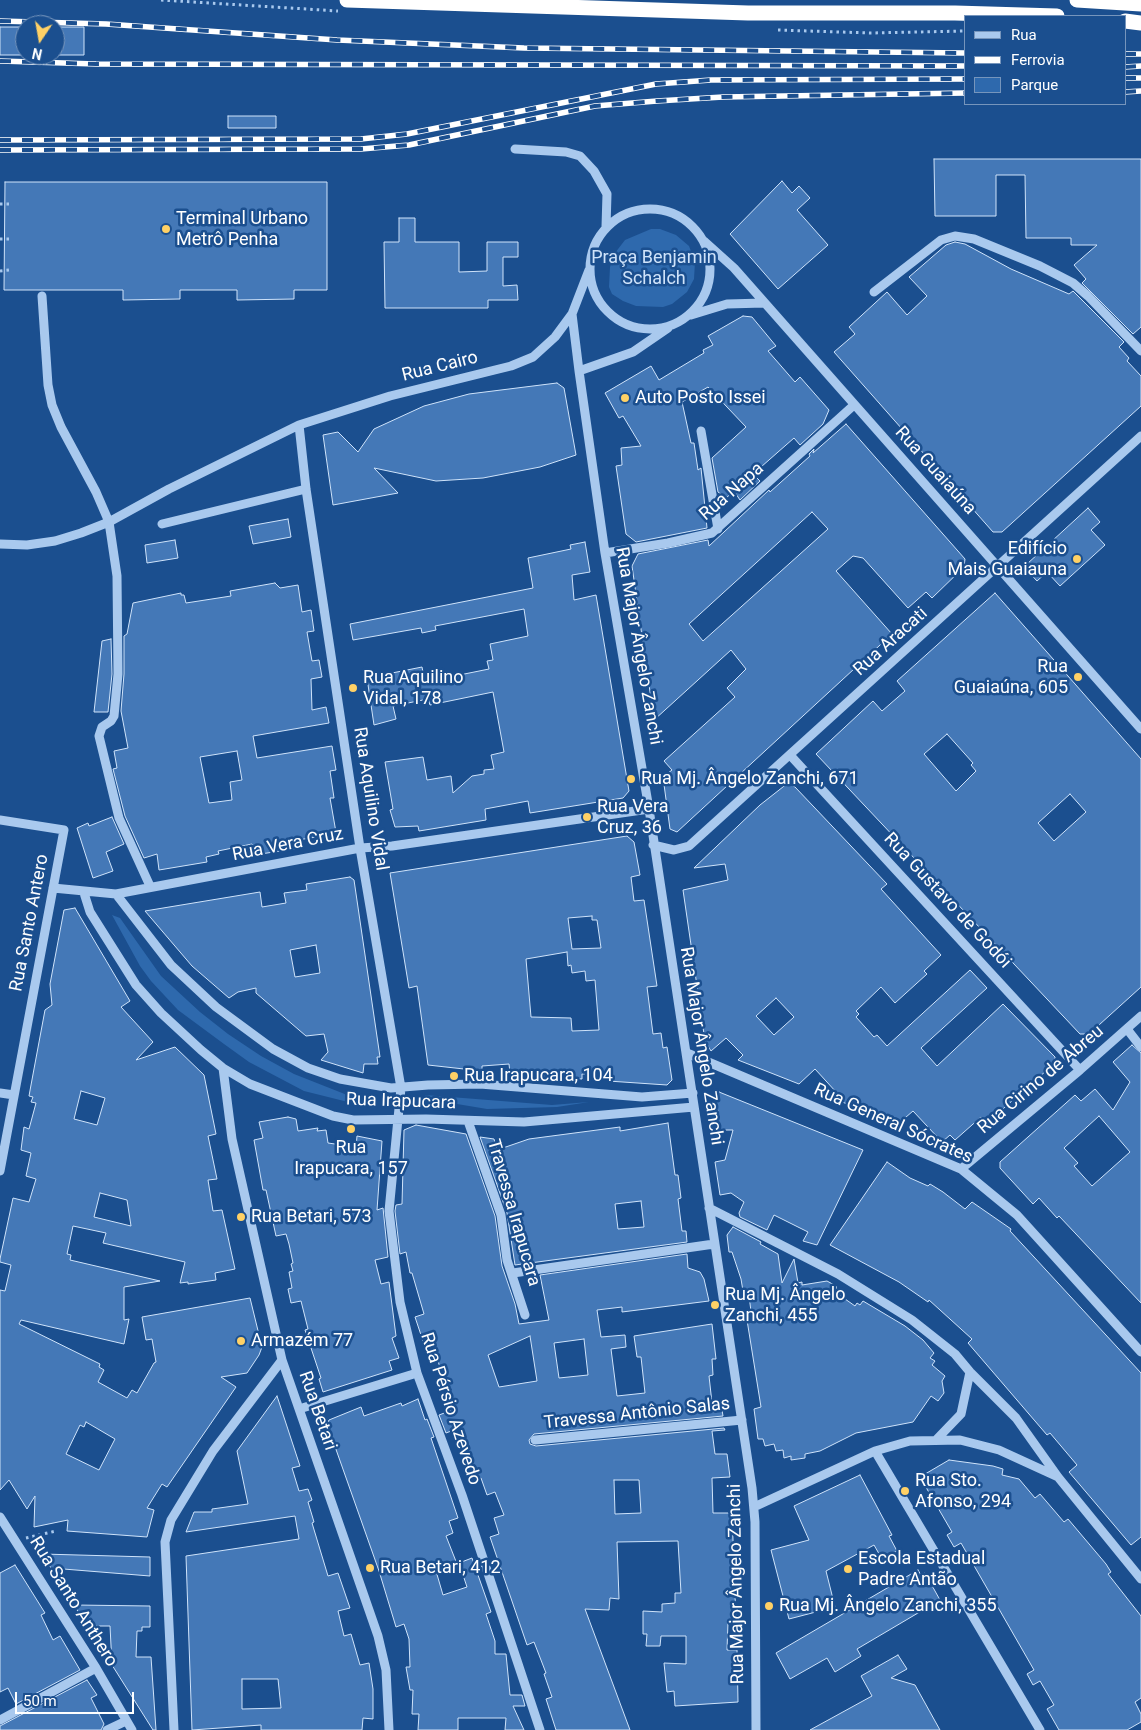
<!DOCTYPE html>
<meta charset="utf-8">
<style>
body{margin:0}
#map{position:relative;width:1141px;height:1730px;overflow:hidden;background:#1b4f8f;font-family:Roboto,sans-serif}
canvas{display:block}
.legend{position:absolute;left:964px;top:15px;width:162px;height:90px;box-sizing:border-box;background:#1b4f8f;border:1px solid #7695bc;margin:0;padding:6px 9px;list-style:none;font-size:15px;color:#fff}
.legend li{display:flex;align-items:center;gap:10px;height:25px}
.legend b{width:25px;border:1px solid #7695bc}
.north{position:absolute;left:15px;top:15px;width:50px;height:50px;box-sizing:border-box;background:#1b4f8f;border:1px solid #7695bc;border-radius:50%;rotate:192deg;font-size:14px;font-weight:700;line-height:20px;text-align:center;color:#fff}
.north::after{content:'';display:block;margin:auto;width:18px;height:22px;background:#ffd166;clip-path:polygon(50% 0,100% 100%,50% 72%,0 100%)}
.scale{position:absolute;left:15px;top:1692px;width:119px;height:22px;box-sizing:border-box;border:2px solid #fff;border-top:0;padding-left:6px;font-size:15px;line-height:18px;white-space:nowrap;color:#fff;-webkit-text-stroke:4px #1b4f8f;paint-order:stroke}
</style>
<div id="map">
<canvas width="1141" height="1730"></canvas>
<ul class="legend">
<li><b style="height:6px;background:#a9c9ee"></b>Rua</li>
<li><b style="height:6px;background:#fff"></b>Ferrovia</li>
<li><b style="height:14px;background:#2e69ad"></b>Parque</li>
</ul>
<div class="north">N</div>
<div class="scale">50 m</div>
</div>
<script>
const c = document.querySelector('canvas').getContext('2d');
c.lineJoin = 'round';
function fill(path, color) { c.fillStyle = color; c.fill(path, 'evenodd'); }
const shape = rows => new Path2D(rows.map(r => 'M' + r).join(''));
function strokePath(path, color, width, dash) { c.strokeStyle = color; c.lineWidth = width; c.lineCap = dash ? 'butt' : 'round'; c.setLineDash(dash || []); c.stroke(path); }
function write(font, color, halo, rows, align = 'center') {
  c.font = font + ' Roboto,sans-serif'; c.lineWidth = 5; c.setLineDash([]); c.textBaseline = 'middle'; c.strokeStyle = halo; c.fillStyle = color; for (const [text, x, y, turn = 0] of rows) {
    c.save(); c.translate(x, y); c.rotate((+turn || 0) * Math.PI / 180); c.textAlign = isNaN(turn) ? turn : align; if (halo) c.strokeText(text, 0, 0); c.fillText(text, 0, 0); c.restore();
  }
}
const green = shape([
 [651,229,660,229,676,235,689,246,695,262,694,279,687,292,672,304,663,307,636,306,623,301,612,294,609,287,610,267,615,253,625,240],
 [112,915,120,918,161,976,200,1012,228,1034,261,1056,294,1074,370,1104,360,1105,304,1091,249,1062,224,1044,178,1010,151,981,140,966],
 [425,1095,552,1105,589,1102,557,1107,487,1109,427,1099]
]);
const building = shape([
 [0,27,25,27,25,55,0,55,0,27],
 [55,27,84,27,84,55,55,55,55,27],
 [228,116,276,116,276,128,228,128,228,116],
 [934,159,1141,159,1141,327,1133,334,1082,283,1086,279,1074,265,1097,245,1071,245,1071,238,1026,238,1025,175,996,175,996,216,935,216,934,159],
 [782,181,792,193,799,186,810,198,797,210,828,245,778,289,730,234,782,181],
 [5,182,327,182,327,290,294,290,294,299,237,300,237,290,180,290,180,299,123,300,123,290,4,290,5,182],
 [399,218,415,218,415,242,459,242,459,272,487,271,487,242,518,242,518,257,503,257,503,286,517,285,518,300,488,300,488,308,385,308,384,242,399,242,399,218],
 [955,242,965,244,1011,269,1069,294,1073,291,1124,342,1119,347,1129,358,1127,361,1141,376,1141,406,1002,532,993,532,834,352,855,334,849,327,887,292,907,315,927,296,909,277,946,245,955,242],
 [743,316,752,317,776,346,768,351,795,382,800,377,829,410,823,424,800,445,794,438,753,474,760,481,740,500,734,491,726,498,718,492,712,458,746,427,708,387,682,402,691,443,694,443,698,470,701,468,707,528,636,542,626,534,616,466,622,465,621,448,641,446,623,416,619,418,605,393,651,366,659,380,704,353,703,350,713,345,708,336,743,316],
 [557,383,564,388,576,455,540,467,483,478,436,481,374,468,398,493,333,505,323,435,338,432,358,452,374,429,424,406,469,394,557,383],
 [846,424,965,559,964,567,932,598,926,592,908,608,863,558,853,556,836,571,892,634,677,832,670,829,663,777,672,770,664,761,735,697,727,688,746,669,731,650,654,720,632,566,638,554,708,540,709,546,769,490,770,492,810,456,809,454,814,449,813,453,846,424],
 [812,512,828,529,703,641,689,624,812,512],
 [1088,508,1100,522,1091,530,1105,545,1060,586,1047,572,1037,581,1026,569,1027,564,1088,508],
 [288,519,291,537,253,544,249,526,288,519],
 [175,540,178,558,147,563,145,545,175,540],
 [585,542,590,572,572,575,574,600,596,595,629,791,623,798,530,813,528,801,485,809,486,820,419,831,418,826,395,827,390,810,393,809,385,762,423,757,427,780,451,776,453,793,472,776,484,774,484,770,494,769,491,755,504,752,493,692,430,705,428,699,393,706,396,719,374,725,367,678,422,667,425,682,489,669,487,661,493,660,490,644,528,636,524,609,435,626,436,630,422,633,421,628,353,640,350,624,533,588,528,558,571,549,570,545,585,542],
 [275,583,280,588,298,585,302,612,311,610,314,631,307,632,312,661,319,660,322,677,311,679,312,710,326,707,329,723,253,736,257,758,332,746,336,770,330,771,334,798,330,798,337,838,323,840,322,836,298,840,300,848,254,855,252,844,218,851,219,854,206,857,207,862,159,870,157,854,144,858,125,816,113,769,117,768,114,751,128,748,121,711,124,674,124,636,127,634,133,603,181,593,181,595,184,595,186,603,231,596,230,591,275,583],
 [237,751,242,780,230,782,232,800,209,803,200,757,237,751],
 [995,593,1141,759,1141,987,1089,1034,1080,1034,816,754,873,701,882,711,905,691,897,681,995,593],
 [947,734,973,763,971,765,976,771,956,791,924,754,947,734],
 [1070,794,1086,812,1054,841,1038,823,1070,794],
 [111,639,112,674,108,712,94,712,102,641,111,639],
 [788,783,795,787,887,884,881,889,941,955,924,971,927,974,895,1003,881,987,856,1011,859,1014,856,1017,874,1037,877,1035,887,1046,970,970,987,988,921,1048,937,1066,1003,1004,1055,1057,1055,1063,987,1123,981,1117,955,1140,950,1135,942,1142,913,1111,898,1124,832,1098,837,1093,815,1069,799,1084,738,1060,743,1055,726,1038,711,1051,705,1041,683,890,728,880,725,864,694,868,760,805,788,783],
 [776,998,794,1017,774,1035,756,1016,776,998],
 [112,817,124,844,106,852,113,871,93,878,77,828,88,823,89,826,112,817],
 [627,836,634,842,640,875,631,877,634,901,644,900,657,986,647,987,653,1034,661,1033,663,1048,667,1047,672,1080,667,1085,608,1081,607,1073,582,1074,582,1079,510,1073,509,1064,482,1066,482,1071,428,1065,417,986,409,988,390,873,627,836],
 [592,916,592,920,597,920,601,948,572,949,568,918,592,916],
 [567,952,568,966,571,965,572,973,585,971,586,981,595,980,599,1030,572,1031,571,1018,531,1017,526,959,567,952],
 [350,877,354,880,380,1057,377,1057,378,1064,364,1064,363,1073,321,1060,328,1052,324,1034,306,1036,256,993,256,988,238,992,229,998,192,966,145,911,260,892,262,907,286,903,284,893,307,890,306,884,350,877],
 [316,945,320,973,295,977,290,950,316,945],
 [75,908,130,1001,121,1007,153,1042,136,1060,175,1047,204,1075,216,1134,208,1136,217,1179,208,1180,213,1211,222,1210,235,1269,215,1273,216,1280,188,1284,188,1282,180,1283,185,1262,103,1243,106,1233,73,1226,67,1254,71,1255,70,1260,160,1281,124,1287,124,1320,129,1319,124,1344,21,1320,19,1324,100,1364,99,1367,104,1370,98,1382,127,1398,132,1390,137,1393,154,1363,156,1362,152,1339,146,1340,142,1317,250,1298,262,1347,259,1355,247,1373,221,1377,236,1387,167,1487,162,1484,147,1508,154,1510,147,1537,67,1531,68,1520,34,1527,35,1496,27,1509,9,1480,0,1490,0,1290,5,1291,11,1265,0,1262,0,1259,13,1198,29,1202,36,1179,26,1176,31,1153,21,1150,24,1127,29,1129,36,1103,31,1102,33,1097,29,1096,31,1085,45,1010,52,1005,50,984,64,910,75,908],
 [81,1091,105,1098,97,1125,74,1119,81,1091],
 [100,1193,127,1200,131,1226,94,1217,100,1193],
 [86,1422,115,1439,99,1470,66,1454,80,1425,84,1427,86,1422],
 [1132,1045,1141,1053,1141,1303,1059,1216,1057,1218,1039,1198,1033,1204,1000,1168,1000,1162,1075,1095,1081,1101,1095,1089,1113,1110,1130,1082,1113,1062,1132,1045],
 [1099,1116,1130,1152,1092,1186,1074,1166,1078,1163,1064,1148,1099,1116],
 [719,1092,863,1150,817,1245,803,1241,808,1232,774,1215,767,1230,740,1217,739,1213,744,1202,731,1193,720,1195,715,1162,725,1160,733,1130,718,1130,718,1110,716,1109,714,1098,719,1092],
 [288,1117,296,1119,298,1131,318,1128,317,1131,326,1130,328,1143,356,1147,357,1136,382,1141,377,1210,383,1208,388,1257,375,1260,381,1284,389,1282,396,1336,392,1338,399,1358,389,1361,392,1370,323,1392,319,1379,321,1378,305,1330,308,1329,301,1301,291,1303,288,1289,292,1288,289,1272,293,1271,291,1264,293,1263,289,1244,286,1234,276,1236,266,1190,263,1190,254,1140,263,1138,259,1122,288,1117],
 [668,1123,675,1175,678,1175,681,1198,678,1199,682,1231,686,1231,687,1242,515,1265,507,1213,480,1137,494,1139,497,1150,529,1139,620,1127,620,1131,668,1123],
 [641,1201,644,1227,618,1229,615,1204,641,1201],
 [416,1125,466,1134,495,1216,502,1266,515,1304,519,1324,549,1320,540,1275,687,1254,688,1268,700,1272,704,1279,709,1301,622,1312,622,1307,597,1310,601,1337,625,1335,626,1347,611,1349,617,1396,645,1393,641,1357,637,1357,634,1336,712,1324,716,1359,712,1359,713,1375,709,1376,713,1412,722,1410,723,1416,534,1434,529,1440,530,1444,536,1446,724,1428,725,1430,712,1431,715,1454,727,1454,730,1477,712,1478,713,1513,732,1513,736,1622,728,1622,727,1650,737,1650,738,1702,675,1706,674,1691,667,1692,664,1663,686,1664,686,1636,661,1636,660,1646,646,1646,647,1634,643,1634,643,1611,662,1612,662,1604,675,1603,675,1593,681,1593,678,1541,617,1542,619,1599,610,1598,609,1610,585,1609,630,1730,556,1730,546,1699,552,1697,544,1674,546,1673,534,1642,527,1645,490,1537,499,1534,494,1518,504,1515,495,1492,487,1495,481,1478,478,1479,466,1441,464,1442,459,1428,446,1433,439,1415,455,1409,435,1353,432,1354,428,1342,424,1344,415,1317,424,1314,412,1273,410,1273,406,1252,400,1254,395,1211,396,1205,402,1204,404,1130,416,1125],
 [530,1336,537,1381,499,1387,488,1355,530,1336],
 [584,1339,588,1375,559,1378,554,1343,584,1339],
 [614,1480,639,1480,641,1513,615,1514,614,1480],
 [887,1162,910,1178,928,1186,930,1184,943,1192,965,1209,972,1202,1011,1229,1010,1231,1141,1373,1141,1537,1131,1545,1069,1472,1077,1465,1050,1433,1047,1435,968,1343,972,1339,929,1300,928,1302,899,1282,830,1245,887,1162],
 [733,1227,761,1242,760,1244,778,1254,782,1283,794,1259,798,1283,802,1282,802,1285,827,1281,836,1286,838,1294,855,1306,857,1303,860,1305,863,1301,905,1326,923,1340,934,1353,930,1358,935,1361,932,1365,945,1376,942,1381,944,1393,938,1401,931,1396,913,1422,856,1433,820,1451,805,1454,805,1458,791,1460,791,1456,784,1458,783,1450,776,1451,774,1444,765,1446,763,1439,758,1439,754,1409,761,1407,747,1320,752,1319,749,1296,744,1297,741,1279,732,1252,729,1252,727,1235,733,1227],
 [277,1396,300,1466,292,1468,299,1491,308,1489,312,1500,308,1502,314,1522,312,1523,328,1576,338,1573,350,1608,338,1611,344,1636,351,1634,360,1665,369,1663,373,1689,373,1719,363,1718,362,1730,261,1730,261,1725,192,1730,186,1556,299,1539,295,1516,186,1532,194,1512,212,1512,212,1509,248,1504,237,1451,277,1396],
 [242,1679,278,1679,281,1708,242,1709,242,1679],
 [418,1399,425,1420,427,1419,434,1437,431,1438,458,1518,449,1521,453,1533,446,1536,457,1564,436,1571,443,1595,467,1587,459,1563,472,1558,491,1612,486,1614,495,1641,495,1654,506,1654,510,1695,522,1695,525,1706,513,1706,524,1730,505,1730,506,1718,458,1718,458,1730,418,1730,419,1714,412,1714,413,1690,410,1690,406,1667,410,1667,409,1639,404,1624,396,1627,379,1571,327,1424,329,1420,361,1407,364,1416,401,1403,402,1406,418,1399],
 [949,1460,993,1466,1003,1469,1002,1475,1019,1479,1035,1498,1040,1494,1064,1522,1068,1519,1106,1564,1111,1572,1108,1574,1141,1616,1141,1698,1135,1702,1141,1714,1141,1722,1127,1730,1059,1730,1047,1709,1054,1705,1040,1681,1033,1685,1027,1674,1034,1670,961,1543,954,1547,947,1535,952,1532,920,1477,949,1460],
 [860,1475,892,1535,889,1536,897,1551,882,1559,874,1545,826,1571,835,1607,789,1619,771,1550,809,1540,794,1506,860,1475],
 [42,1554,150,1557,150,1576,51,1568,42,1554],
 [15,1565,45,1613,41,1615,53,1640,60,1636,80,1670,16,1704,8,1688,0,1692,0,1573,15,1565],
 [918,1570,921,1575,925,1573,940,1600,857,1649,861,1656,835,1672,827,1658,790,1679,776,1653,918,1570],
 [74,1605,150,1606,150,1627,142,1627,142,1631,137,1631,136,1657,151,1657,156,1730,153,1730,112,1665,110,1626,87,1626,74,1605],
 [898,1655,907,1669,891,1678,915,1685,940,1730,810,1730,872,1696,861,1676,898,1655],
 [87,1680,97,1695,91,1698,104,1724,101,1730,0,1730,0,1726,87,1680]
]);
const path = shape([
 [161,0,338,11],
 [778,30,870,33,965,31],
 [0,204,10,204],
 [0,239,10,239],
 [0,271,9,270],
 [26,1538,56,1531]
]);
const minor = shape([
 [515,149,566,152,580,156,594,171,607,194,606,227],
 '590 269a60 60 0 1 1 120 0a60 60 0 1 1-120 0Z',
 [704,241,734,268,1141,729],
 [589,270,572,314,579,371,605,553,649,809,752,1488,755,1522,756,1730],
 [874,292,941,240,955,236,974,239,1040,266,1073,283,1088,296,1141,351],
 [42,296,48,385,52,405,61,427,96,492,109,522,117,576,118,674,114,716,111,721,102,727,99,736,119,818,150,886],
 [691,315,727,304,764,303],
 [579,371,633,352,668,328],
 [299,425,306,489,360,848,401,1088,389,1211,400,1302,417,1373,462,1495,540,1730],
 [701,431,718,529],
 [162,524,306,489],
 [0,544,27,545,55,541,81,533,109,522,169,489,299,425,390,396,511,366,533,357,555,337,572,314],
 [605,553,668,543,712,533,854,405],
 [790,755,1080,1070],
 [0,820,64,830,0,1171],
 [653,845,674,850,689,846,1141,436],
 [53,888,116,894,360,848,392,846,649,809],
 [84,893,90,912,136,985,161,1013,201,1050,223,1068,250,1084,333,1116,353,1120,426,1119,524,1122,694,1107],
 [116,894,171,965,216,1007,273,1049,308,1068,340,1079,391,1088,428,1085,480,1084,642,1097,693,1093],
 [1127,1029,1141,1047],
 [687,1053,961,1169,1017,1215,1141,1352],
 [223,1068,232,1139,282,1360,378,1636,386,1670,389,1730],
 [0,1093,14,1095],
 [468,1121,501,1215,507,1260,525,1315],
 [961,1169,1080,1070,1141,1016],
 [709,1208,838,1274,912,1320,955,1354,970,1372,1016,1418,1058,1477,1141,1579],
 [513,1273,714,1244],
 [299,1409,417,1373],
 [535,1440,742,1420],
 [936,1440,961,1414,970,1372],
 [875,1451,1040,1730],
 [754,1507,875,1451,910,1441,960,1440,999,1450,1058,1477],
 [0,1517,96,1668,132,1730],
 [0,1720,96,1668],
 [107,1730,126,1721],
 [174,1730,165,1542,171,1520,213,1451,282,1360]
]);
const highway = shape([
 [347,0,748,13,955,13,1057,16],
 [1077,0,1141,4],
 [1125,21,1141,23]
]);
const rail = shape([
 [0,21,106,24,337,40,524,48,965,53],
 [1125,54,1141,54],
 [0,61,96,64,965,66],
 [1125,67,1141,66],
 [1125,78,1141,78],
 [1125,92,1141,91],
 [0,140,361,139,407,134,656,84,711,80,965,79],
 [0,150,361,149,409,145,595,106,657,101,723,97,965,93]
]);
const markers = [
 [166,229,5,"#ffd166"],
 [625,398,5,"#ffd166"],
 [1077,559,5,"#ffd166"],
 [1078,677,5,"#ffd166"],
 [353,688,5,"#ffd166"],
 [631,779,5,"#ffd166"],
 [587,817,5,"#ffd166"],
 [454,1076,5,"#ffd166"],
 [351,1129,5,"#ffd166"],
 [241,1217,5,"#ffd166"],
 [715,1305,5,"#ffd166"],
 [241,1341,5,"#ffd166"],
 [905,1491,5,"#ffd166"],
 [370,1568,5,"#ffd166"],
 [848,1569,5,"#ffd166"],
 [769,1606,5,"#ffd166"]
];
const poiNames = [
 ["Terminal Urbano",176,219],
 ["Metrô Penha",176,240],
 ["Auto Posto Issei",635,398],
 ["Edifício",1067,549,"right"],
 ["Mais Guaiauna",1067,570,"right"],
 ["Rua",1068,667,"right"],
 ["Guaiaúna, 605",1068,688,"right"],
 ["Rua Aquilino",363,678],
 ["Vidal, 178",363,699],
 ["Rua Mj. Ângelo Zanchi, 671",641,779],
 ["Rua Vera",597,807],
 ["Cruz, 36",597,828],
 ["Rua Irapucara, 104",464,1076],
 ["Rua",351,1148,"center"],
 ["Irapucara, 157",351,1169,"center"],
 ["Rua Betari, 573",251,1217],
 ["Rua Mj. Ângelo",725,1295],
 ["Zanchi, 455",725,1316],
 ["Armazém 77",251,1341],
 ["Rua Sto.",915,1481],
 ["Afonso, 294",915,1502],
 ["Escola Estadual",858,1559],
 ["Padre Antão",858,1580],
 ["Rua Betari, 412",380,1568],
 ["Rua Mj. Ângelo Zanchi, 355",779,1606]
];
const parkNames = [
 ["Praça Benjamin",654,258],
 ["Schalch",654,279]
];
const streetNames = [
 ["Rua Cairo",440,367,-14],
 ["Rua Guaiaúna",935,471,48],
 ["Rua Napa",732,492,-41],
 ["Rua Aracati",891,642,-42],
 ["Rua Major Ângelo Zanchi",638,646,80],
 ["Rua Aquilino Vidal",370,799,81],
 ["Rua Vera Cruz",288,845,-11],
 ["Rua Gustavo de Godói",947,901,47],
 ["Rua Santo Antero",30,923,-79],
 ["Rua Major Ângelo Zanchi",701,1046,81],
 ["Rua Cirino de Abreu",1041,1080,-40],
 ["Rua Irapucara",401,1102,2],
 ["Rua General Sócrates",893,1124,24],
 ["Travessa Irapucara",513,1213,74],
 ["Rua Pérsio Azevedo",450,1409,72],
 ["Rua Betari",317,1411,71],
 ["Travessa Antônio Salas",637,1414,-6],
 ["Rua Major Ângelo Zanchi",737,1584,-91],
 ["Rua Santo Anthero",73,1602,58]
];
fill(green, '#2e69ad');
fill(building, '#4478b7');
strokePath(building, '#cfe3fa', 1);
strokePath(path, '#a9c9ee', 3, [2.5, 4]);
strokePath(minor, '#a9c9ee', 9);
strokePath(highway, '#fff', 15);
strokePath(rail, '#fff', 5.5);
strokePath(rail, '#1b4f8f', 4, [11]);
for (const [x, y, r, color] of markers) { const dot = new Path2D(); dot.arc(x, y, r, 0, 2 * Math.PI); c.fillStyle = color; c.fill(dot); strokePath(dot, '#1b4f8f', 2); }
write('18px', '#fff', '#1b4f8f', poiNames, 'left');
write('18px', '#cfe3fa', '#1b4f8f', parkNames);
write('18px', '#fff', '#1b4f8f', streetNames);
</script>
